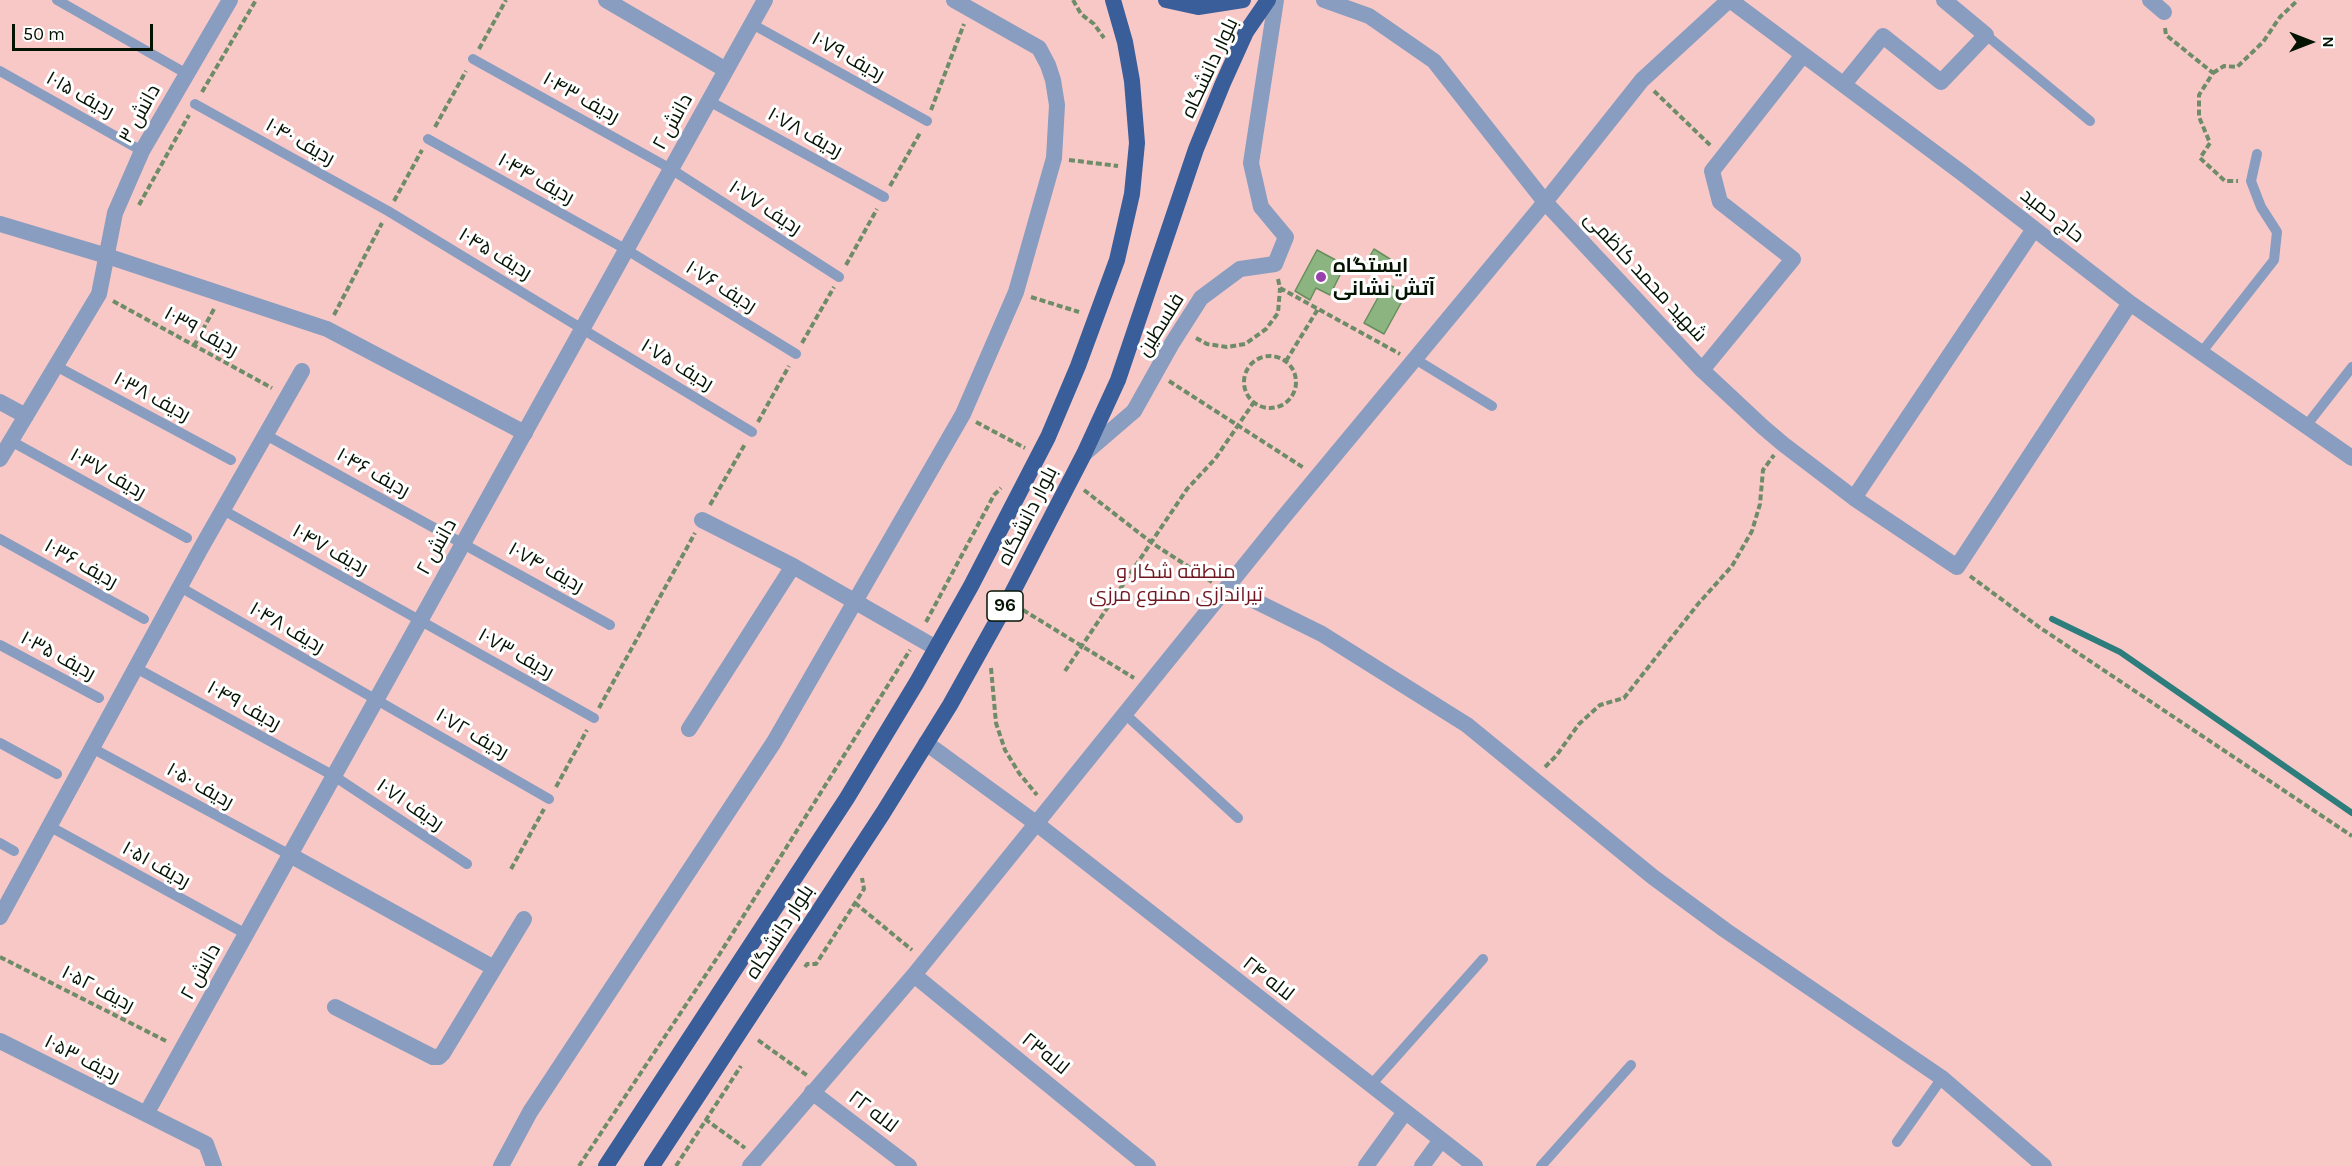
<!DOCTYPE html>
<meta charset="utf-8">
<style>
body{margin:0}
#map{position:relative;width:2352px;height:1166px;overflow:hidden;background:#caf5bf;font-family:Karla,sans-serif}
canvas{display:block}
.north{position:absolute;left:2280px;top:12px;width:60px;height:60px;-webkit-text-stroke:4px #fff;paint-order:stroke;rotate:90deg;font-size:16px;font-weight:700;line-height:24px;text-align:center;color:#051303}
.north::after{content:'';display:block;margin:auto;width:21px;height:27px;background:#051303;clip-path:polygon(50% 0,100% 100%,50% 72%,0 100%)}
.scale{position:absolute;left:12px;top:24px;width:141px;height:27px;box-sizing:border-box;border:3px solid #051303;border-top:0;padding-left:8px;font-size:18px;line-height:21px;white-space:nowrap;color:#051303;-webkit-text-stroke:4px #fff;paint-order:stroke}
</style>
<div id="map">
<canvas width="2352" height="1166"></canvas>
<div class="north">N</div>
<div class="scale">50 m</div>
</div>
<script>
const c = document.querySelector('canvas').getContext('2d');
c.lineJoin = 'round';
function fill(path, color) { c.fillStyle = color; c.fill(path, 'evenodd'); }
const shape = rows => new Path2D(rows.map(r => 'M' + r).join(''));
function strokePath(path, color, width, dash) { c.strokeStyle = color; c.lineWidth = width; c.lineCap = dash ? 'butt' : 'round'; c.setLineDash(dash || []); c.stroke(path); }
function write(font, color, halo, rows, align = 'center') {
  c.font = font + ' Karla,Cairo,sans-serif'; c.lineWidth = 6; c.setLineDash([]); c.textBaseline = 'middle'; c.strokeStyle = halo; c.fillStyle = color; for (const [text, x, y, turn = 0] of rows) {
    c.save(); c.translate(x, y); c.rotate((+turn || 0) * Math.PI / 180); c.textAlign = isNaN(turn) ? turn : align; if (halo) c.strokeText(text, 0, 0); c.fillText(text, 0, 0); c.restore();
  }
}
const green = shape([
 [0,0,2352,0,2352,1166,0,1166]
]);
const stream = shape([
 [2052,619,2120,652,2352,813]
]);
const building = shape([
 [1374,249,1390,259,1383,272,1366,263,1374,249],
 [1317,250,1345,265,1330,295,1316,288,1310,300,1295,291,1317,250],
 [1386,283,1406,294,1384,334,1364,323,1386,283]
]);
const path = shape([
 [1073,0,1081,14,1094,24,1104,38],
 [2165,28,2166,35,2213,73,2199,95,2199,117,2210,143,2200,158,2225,181,2238,181],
 [479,49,506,0],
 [2213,73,2224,66,2237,67,2263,42,2280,17,2298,0],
 [1654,91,1711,146],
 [202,92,256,0],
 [931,110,964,24],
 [435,127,466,71],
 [1069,160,1118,166],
 [890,186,920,133],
 [394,201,422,150],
 [139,205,189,115],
 [846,265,877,209],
 [1278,279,1280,288,1400,354],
 [1031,297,1079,312],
 [113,301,272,388],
 [334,315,382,223],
 [1196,338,1207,344,1227,347,1245,344,1266,329,1278,313,1280,288],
 [802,343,834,287],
 [194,346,214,309],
 '1244 382a26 26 0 1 1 52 0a26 26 0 1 1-52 0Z',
 [1286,361,1318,309],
 [1169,381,1304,468],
 [758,422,789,366],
 [976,422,1025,448],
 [1084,490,1152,543,1212,582],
 [710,505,745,444],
 [1970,576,2039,627,2352,836],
 [1023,610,1134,678],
 [926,622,994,495,1001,488],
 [991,668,996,723,1005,750,1019,773,1037,795],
 [1065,671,1187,489,1215,459,1254,402],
 [599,708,695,533],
 [1545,767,1556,756,1579,724,1600,705,1624,698,1698,604,1732,566,1752,531,1760,504,1763,470,1774,455],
 [556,787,587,730],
 [511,869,544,809],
 [855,903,912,950],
 [0,957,168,1042],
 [805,967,807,964,816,964,864,889,862,878],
 [758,1040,808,1076],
 [705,1119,745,1148],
 [579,1166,719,955,910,650],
 [676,1166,741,1066]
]);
const service = shape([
 [57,0,187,74],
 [752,24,927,121],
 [1986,35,2090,121],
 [473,59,671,169,839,277],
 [0,71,142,151],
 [709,101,884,197],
 [195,104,388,211,752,432],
 [428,139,627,250,796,354],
 [2201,353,2274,260,2277,232,2261,207,2251,181,2257,154],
 [1415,359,1492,406],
 [56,366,231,460],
 [2306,426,2352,367],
 [266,435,610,625],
 [11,441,187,538],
 [223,510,594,718],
 [0,539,144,619],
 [180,587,549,799],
 [0,645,99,698],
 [136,668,334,776,467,864],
 [1125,714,1238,818],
 [0,743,57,774],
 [92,748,290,855],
 [49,826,246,934],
 [0,843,14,851],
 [1371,1085,1483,959],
 [1897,1142,1942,1078],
 [1541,1166,1631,1065]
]);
const minor = shape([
 [606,0,726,70],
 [1324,0,1369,16,1434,61,1545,202,1702,370,1763,427,1783,444,1854,498,1957,567,2130,303],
 [1730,0,1962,173,2130,303,2352,458],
 [2150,0,2164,12],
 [1844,84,1883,36,1941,82,1986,35,1944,0],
 [1702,370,1793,259,1720,202,1712,171,1803,55],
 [0,402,26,416],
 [1084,454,1134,411,1171,345,1201,298,1240,269,1275,264,1286,237,1261,207,1251,163,1276,0],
 [0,459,99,294,115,213,142,151,230,0],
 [1854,498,2034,229],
 [702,520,793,566,936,648],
 [1227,587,1322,634,1467,725,1653,877,1725,930,1942,1078,2044,1166],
 [689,729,793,566],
 [926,743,1037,824,1475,1166],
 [290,855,494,968],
 [0,917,201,548,302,371],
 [914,975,1148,1166],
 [335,1007,433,1057,439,1057,443,1053,524,919],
 [0,1041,206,1144,214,1166],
 [812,1092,909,1166],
 [146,1114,765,0],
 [501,1166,530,1112,774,742,963,414,1016,292,1054,158,1057,105,1053,80,1048,65,1039,48,954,0],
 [750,1166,914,975,1282,519,1545,202,1642,80,1729,0],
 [1366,1166,1405,1112],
 [1422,1166,1441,1140]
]);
const tertiary = shape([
 [0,224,107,256,327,329,525,433]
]);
const primary = shape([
 [1166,0,1198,7,1243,0],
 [606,1166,847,798,917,682,971,586,1048,437,1078,366,1117,260,1132,194,1137,143,1132,81,1125,42,1113,0],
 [652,1166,883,813,950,705,1008,601,1084,454,1118,380,1196,149,1223,83,1246,32,1268,0]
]);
const markers = [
 [1321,277,6,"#9840ac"]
];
const shields = [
 [1005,606,36]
];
const shieldNames = [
 ["96",1005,606]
];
const streetNames = [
 ["ردیف ۱۰۷۹",848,57,29],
 ["بلوار دانشگاه",1210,68,-65],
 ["ردیف ۱۰۱۵",80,95,29],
 ["ردیف ۱۰۴۳",581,98,29],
 ["دانش ۳",140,114,-61],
 ["دانش ۲",673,122,-61],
 ["ردیف ۱۰۷۸",805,133,29],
 ["ردیف ۱۰۴۰",300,142,29],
 ["ردیف ۱۰۴۴",536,179,29],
 ["ردیف ۱۰۷۷",765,208,33],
 ["حاج حمید",2052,216,38],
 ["ردیف ۱۰۴۵",495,254,31],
 ["شهید محمد کاظمی",1645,277,47],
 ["ردیف ۱۰۷۶",721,287,32],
 ["فلسطین",1161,325,-58],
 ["ردیف ۱۰۳۹",201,332,29],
 ["ردیف ۱۰۷۵",677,365,31],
 ["ردیف ۱۰۳۸",152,397,28],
 ["ردیف ۱۰۴۶",373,473,29],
 ["ردیف ۱۰۳۷",108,474,29],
 ["بلوار دانشگاه",1028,516,-63],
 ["دانش ۲",437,547,-61],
 ["ردیف ۱۰۴۷",330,550,29],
 ["ردیف ۱۰۳۶",81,564,29],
 ["ردیف ۱۰۷۴",546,568,29],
 ["ردیف ۱۰۴۸",287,628,30],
 ["ردیف ۱۰۷۳",516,654,29],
 ["ردیف ۱۰۳۵",58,656,28],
 ["ردیف ۱۰۴۹",244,706,29],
 ["ردیف ۱۰۷۲",472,734,30],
 ["ردیف ۱۰۵۰",200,786,29],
 ["ردیف ۱۰۷۱",410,805,34],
 ["ردیف ۱۰۵۱",156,865,29],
 ["بلوار دانشگاه",780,932,-57],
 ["دانش ۲",201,972,-61],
 ["لاله ۲۴",1268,979,38],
 ["ردیف ۱۰۵۲",98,989,27],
 ["لاله۲۳",1045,1054,39],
 ["ردیف ۱۰۵۳",82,1059,27],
 ["لاله ۲۲",873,1112,37]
];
const poiNames = [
 ["ایستگاه",1333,266],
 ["آتش نشانی",1333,289]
];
const parkNames = [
 ["منطقه شکار و",1176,572],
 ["تیراندازی ممنوع مرزی",1176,595]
];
fill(green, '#f8c8c7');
strokePath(stream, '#2c7d7c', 6);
fill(building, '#8bb481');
strokePath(building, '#678f5d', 1.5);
strokePath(path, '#6f8c68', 4, [6, 3]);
strokePath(service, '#889dbf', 10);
strokePath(minor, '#889dbf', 16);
strokePath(tertiary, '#889dbf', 16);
strokePath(primary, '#395e99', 16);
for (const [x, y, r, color] of markers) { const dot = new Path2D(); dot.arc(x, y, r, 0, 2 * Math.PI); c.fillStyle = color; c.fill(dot); strokePath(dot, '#fff', 2); }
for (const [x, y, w] of shields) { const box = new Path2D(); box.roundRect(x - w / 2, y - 15, w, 30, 4.5); c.fillStyle = '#fff'; c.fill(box); strokePath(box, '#051303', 1.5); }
write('bold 18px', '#051303', null, shieldNames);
write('20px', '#051303', '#fff', streetNames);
write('bold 20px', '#051303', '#fff', poiNames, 'left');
write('20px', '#701722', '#fff', parkNames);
</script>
